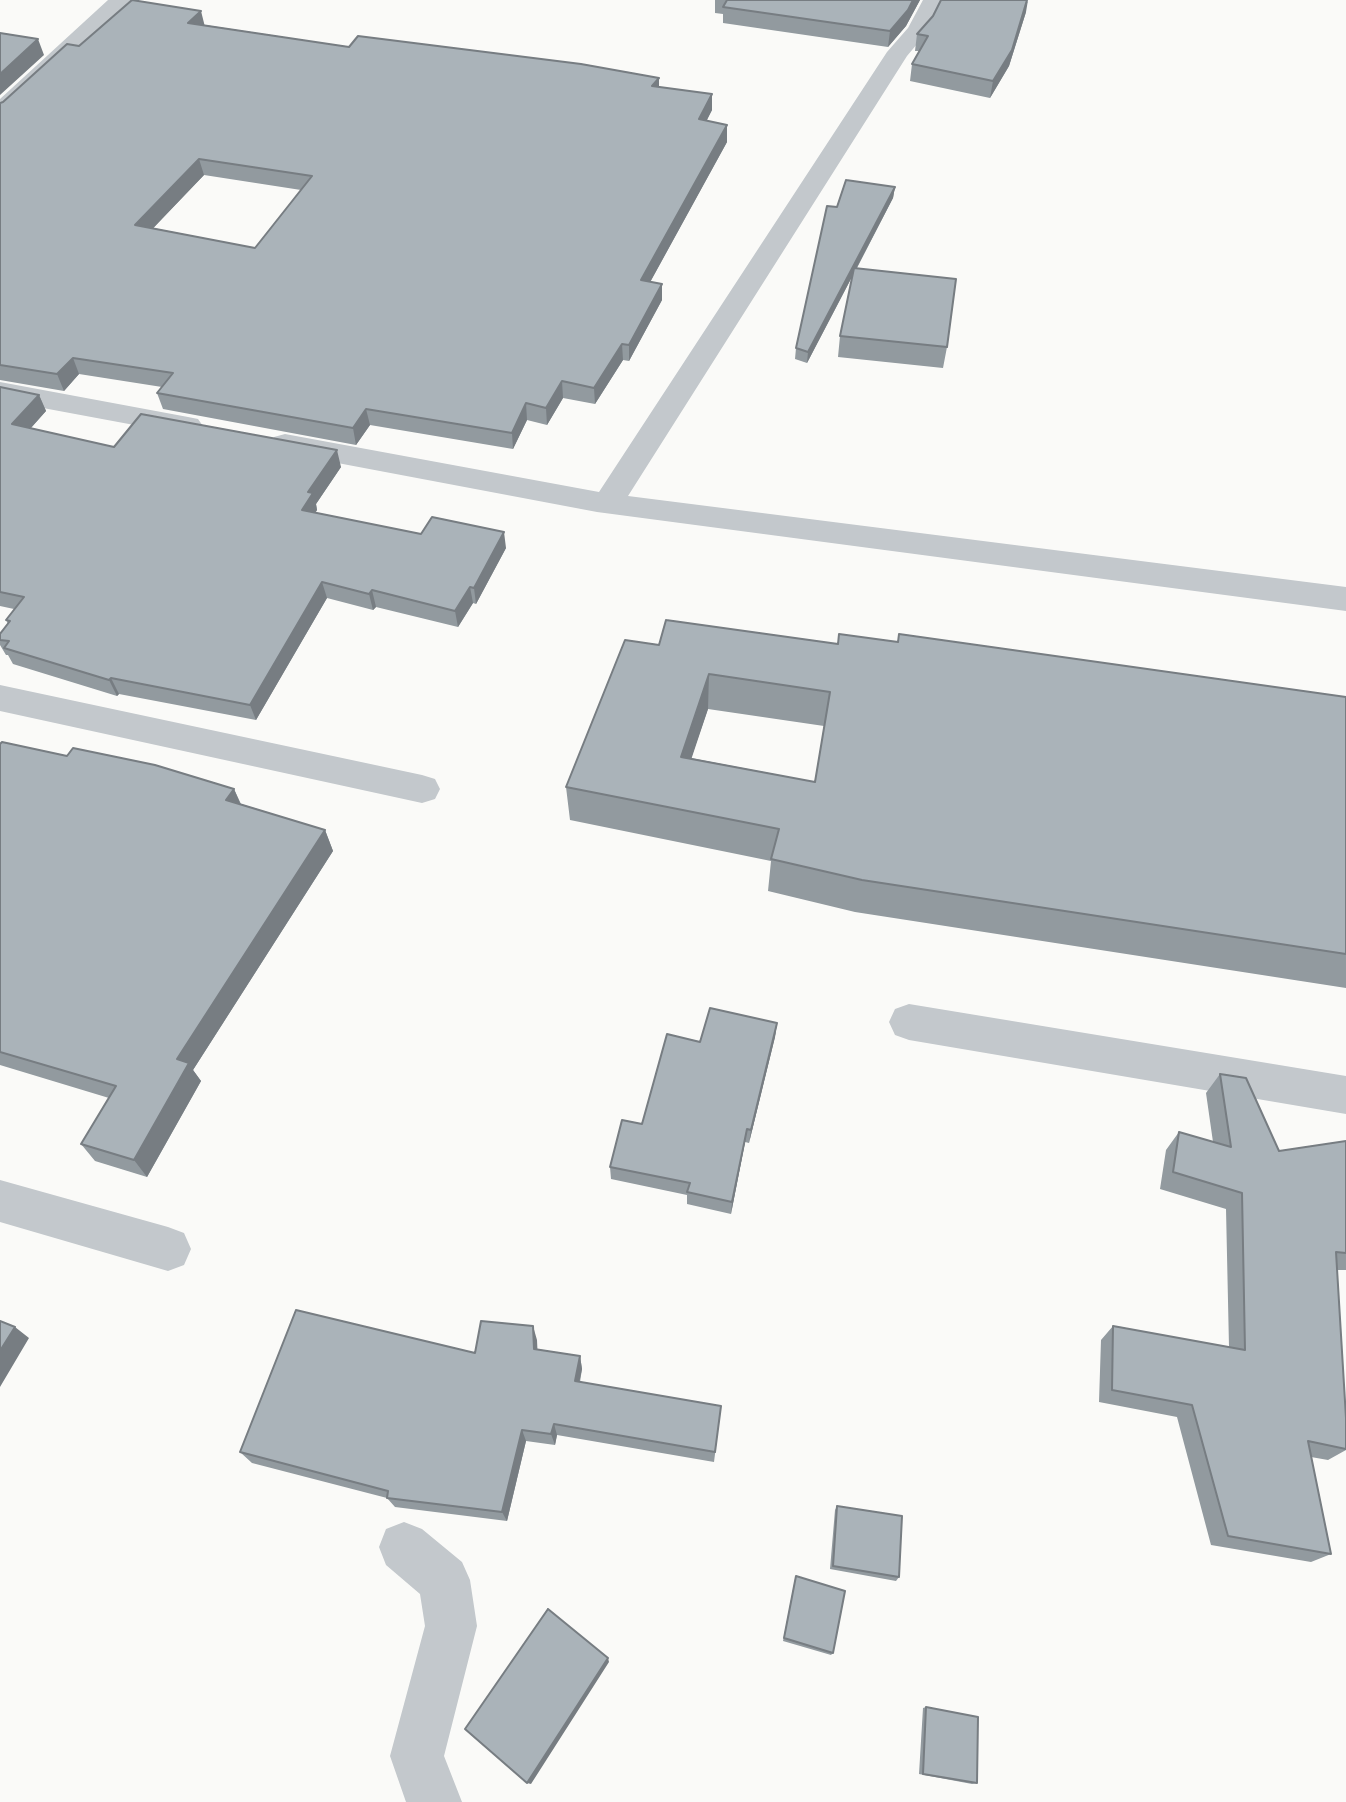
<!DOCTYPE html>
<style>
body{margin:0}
canvas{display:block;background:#fafaf8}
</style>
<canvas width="1346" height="1802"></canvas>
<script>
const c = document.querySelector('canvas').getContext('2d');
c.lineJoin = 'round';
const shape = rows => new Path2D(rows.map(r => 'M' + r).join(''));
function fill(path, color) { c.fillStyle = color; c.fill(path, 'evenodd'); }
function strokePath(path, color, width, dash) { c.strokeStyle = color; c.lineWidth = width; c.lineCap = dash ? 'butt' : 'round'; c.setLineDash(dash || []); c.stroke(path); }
const minor = shape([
 [108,0,132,0,8,116,0,118,0,99,108,0],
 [923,0,945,0,928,31,907,56,628,496,1346,587,1346,611,597,512,274,451,270,444,274,437,285,434,599,492,887,52,908,28,923,0],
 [0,382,188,417,198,419,203,426,198,433,188,435,0,400,0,382],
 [0,685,422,775,435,779,440,789,435,799,422,803,0,711,0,685],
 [909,1004,1346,1076,1346,1114,909,1040,895,1035,889,1022,895,1009,909,1004],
 [0,1180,168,1227,184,1233,191,1249,184,1265,168,1271,0,1222,0,1180],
 [404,1522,422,1529,462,1562,470,1580,477,1626,444,1756,462,1802,406,1802,390,1756,425,1626,420,1594,386,1565,379,1547,386,1529,404,1522]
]);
const wall = shape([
 [715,0,920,0,906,26,888,47,723,23,723,14,715,13],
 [1026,12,1009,66,990,98,910,81,912,64,919,51,915,51,917,34],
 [205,25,349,47,659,78,659,87,712,94,712,110,706,121,727,142,650,282,662,284,662,300,629,361,623,360,595,404,563,398,547,425,527,420,513,449,370,425,356,445,163,409,157,393,162,387,79,374,64,391,0,380,0,103,3,102,79,46],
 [204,175,301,190,255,248,153,228],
 [895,187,893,198,857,268,947,347,943,368,838,357,840,336,852,277,807,363,795,359,796,348,837,207],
 [0,387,39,395,46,411,31,428,114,447,341,467,316,504,317,510,315,513,421,534,506,548,476,604,473,603,458,627,376,607,373,610,327,598,256,720,119,694,117,696,13,664,8,655,6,655,0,645,0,634,8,624,6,620,14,609,0,606],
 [838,644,1346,697,1346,988,855,912,768,891,771,861,570,820,566,787,659,645],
 [708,709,824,726,815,782,691,758],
 [0,744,67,756,234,789,241,804,325,830,333,851,193,1070,201,1081,147,1177,95,1161,81,1144,109,1098,0,1065],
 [777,1023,775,1037,749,1143,745,1142,731,1214,687,1204,687,1195,611,1179,610,1167,700,1042],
 [1220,1074,1279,1151,1346,1141,1346,1270,1337,1270,1346,1418,1346,1450,1328,1460,1311,1457,1331,1554,1311,1562,1211,1545,1177,1417,1099,1402,1101,1340,1113,1326,1229,1347,1226,1209,1160,1189,1166,1150,1179,1132,1213,1142,1206,1093],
 [537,1340,537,1349,580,1356,582,1369,580,1382,721,1406,714,1462,557,1435,555,1445,526,1441,507,1521,395,1507,387,1498,252,1463,240,1452,475,1353],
 [837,1506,899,1577,896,1581,830,1569,835,1510],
 [796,1576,833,1653,831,1655,783,1641,795,1579],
 [926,1707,977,1783,972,1784,919,1774,923,1708]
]);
const shadedWall = shape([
 [913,0,920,0,906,26,888,47,890,31],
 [1028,0,1026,12,1009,66,990,98,993,81],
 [201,11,205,27,188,23],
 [38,39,44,55,0,95,0,74],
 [659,78,659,94,652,86],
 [712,94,712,110,699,136,699,119],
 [727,125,727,142,642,297,641,280],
 [199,159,204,175,140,242,135,225],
 [895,187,893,198,807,363,808,352],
 [662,284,662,300,629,361,629,345],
 [622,344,623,360,595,404,594,388],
 [73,358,79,374,64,391,57,374],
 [562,381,563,398,547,425,546,408],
 [39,395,46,411,20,440,12,424],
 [526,403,527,420,513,449,512,433],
 [366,409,370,425,356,445,353,428],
 [337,450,341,467,316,504,317,510,306,526,302,510,308,492],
 [504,532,506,548,476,604,474,588],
 [322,582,327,598,256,720,250,705],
 [470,587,473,603,458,627,455,611],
 [372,590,376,607,373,610,369,594],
 [709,674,708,709,681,790,681,757],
 [111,678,119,694,117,696,109,680],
 [234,789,243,810,226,800],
 [325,830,333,851,193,1070,201,1081,147,1177,134,1160,177,1059],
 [777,1023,775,1037,749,1143,751,1130],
 [747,1129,745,1142,731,1214,732,1202],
 [533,1326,537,1340,538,1362,534,1349],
 [15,1327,29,1338,0,1387,0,1351],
 [580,1356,582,1369,577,1393,575,1381],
 [554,1424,557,1435,555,1445,551,1434],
 [522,1430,526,1441,507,1521,502,1512],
 [608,1658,609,1662,531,1784,527,1783]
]);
const building = shape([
 [132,0,201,11,188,23,349,47,358,36,581,64,659,78,652,86,712,94,699,119,727,125,641,280,662,284,629,345,622,344,594,388,562,381,546,408,526,403,512,433,366,409,353,428,157,393,173,373,73,358,57,374,0,365,0,103,3,102,67,44,79,46,132,0],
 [199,159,312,176,255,248,135,225,199,159],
 [727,0,913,0,908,10,890,31,723,7,727,0],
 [941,0,1027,0,1012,50,993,81,912,64,928,36,917,34,933,16,941,0],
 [0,33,38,39,0,74,0,33],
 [846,180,895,187,808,352,796,348,827,206,837,207,846,180],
 [854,268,956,279,947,347,840,336,854,268],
 [0,387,39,395,12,424,114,447,141,414,337,450,308,492,313,493,302,510,421,534,432,517,504,532,474,588,470,587,455,611,372,590,369,594,322,582,250,705,111,678,109,680,4,648,9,641,0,640,0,634,10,621,6,620,24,597,0,592,0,387],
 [666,620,838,644,839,634,898,642,899,634,1346,697,1346,954,862,880,771,859,779,829,566,787,625,640,659,645,666,620],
 [709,674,830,692,815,782,681,757,709,674],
 [2,742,67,756,73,748,155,765,234,789,226,800,325,830,177,1059,189,1063,134,1160,81,1144,116,1086,0,1052,0,744,2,742],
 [710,1008,777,1023,751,1130,747,1129,732,1202,687,1192,690,1183,610,1167,622,1120,642,1124,667,1034,700,1042,710,1008],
 [1220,1074,1246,1078,1279,1151,1346,1141,1346,1253,1336,1252,1346,1418,1346,1449,1308,1441,1331,1554,1228,1536,1192,1405,1112,1390,1113,1326,1245,1350,1242,1193,1173,1172,1179,1132,1231,1147,1220,1074],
 [296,1310,475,1353,481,1321,533,1326,534,1349,580,1356,575,1381,721,1406,715,1452,554,1424,551,1434,522,1430,502,1512,387,1498,388,1491,240,1452,296,1310],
 [0,1321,15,1327,0,1351,0,1321],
 [837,1506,902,1516,899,1577,833,1566,837,1506],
 [796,1576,845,1591,833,1653,784,1638,796,1576],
 [548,1609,608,1658,527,1783,465,1729,548,1609],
 [926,1707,978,1717,977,1783,923,1774,926,1707]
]);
fill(minor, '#c3c8cc');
fill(wall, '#929a9f');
fill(shadedWall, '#777d82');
fill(building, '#aab3b9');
strokePath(building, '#777d82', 2);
</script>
